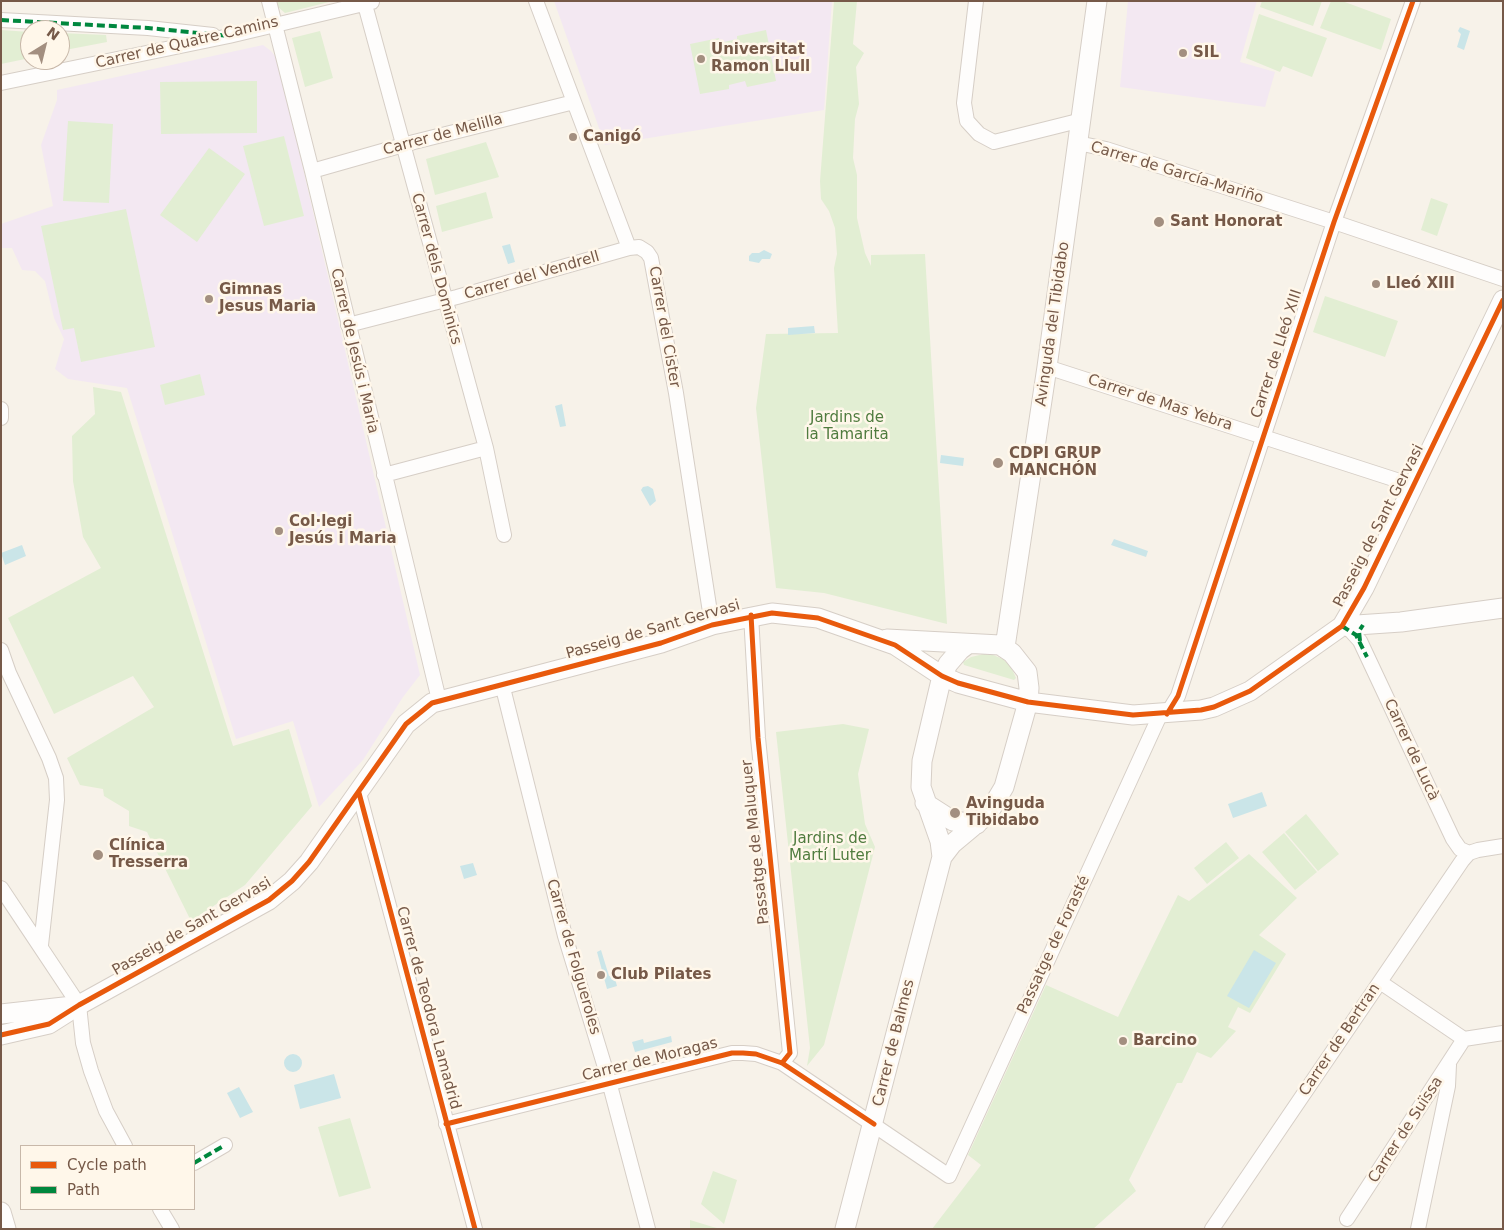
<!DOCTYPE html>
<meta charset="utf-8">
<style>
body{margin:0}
#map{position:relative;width:1504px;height:1230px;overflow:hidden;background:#f7f2e9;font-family:"DejaVu Sans",sans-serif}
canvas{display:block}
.frame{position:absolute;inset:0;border:2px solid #765948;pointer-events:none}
.legend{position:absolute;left:20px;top:1145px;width:175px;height:65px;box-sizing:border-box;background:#fff7ea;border:1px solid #c8b8a9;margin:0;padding:6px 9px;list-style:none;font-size:15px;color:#765948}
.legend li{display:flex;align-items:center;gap:10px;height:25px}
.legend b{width:25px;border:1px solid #c8b8a9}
.north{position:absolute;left:20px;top:20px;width:50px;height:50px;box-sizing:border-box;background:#fff7ea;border:1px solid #c8b8a9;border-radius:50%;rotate:36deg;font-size:14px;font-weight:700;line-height:20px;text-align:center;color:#765948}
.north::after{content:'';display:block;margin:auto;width:18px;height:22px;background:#a38f80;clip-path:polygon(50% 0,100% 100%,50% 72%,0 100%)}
</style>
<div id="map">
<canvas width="1504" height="1230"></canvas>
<div class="frame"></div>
<ul class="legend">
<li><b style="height:6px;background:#e8590c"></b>Cycle path</li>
<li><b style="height:6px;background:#00873e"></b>Path</li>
</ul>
<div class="north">N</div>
</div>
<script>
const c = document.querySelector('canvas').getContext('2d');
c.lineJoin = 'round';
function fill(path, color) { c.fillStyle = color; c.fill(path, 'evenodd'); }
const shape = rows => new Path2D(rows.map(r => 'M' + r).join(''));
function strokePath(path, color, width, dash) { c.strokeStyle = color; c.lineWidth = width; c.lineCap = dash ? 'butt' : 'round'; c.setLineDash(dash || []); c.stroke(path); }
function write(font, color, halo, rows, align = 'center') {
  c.font = font + ' "DejaVu Sans",sans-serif'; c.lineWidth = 5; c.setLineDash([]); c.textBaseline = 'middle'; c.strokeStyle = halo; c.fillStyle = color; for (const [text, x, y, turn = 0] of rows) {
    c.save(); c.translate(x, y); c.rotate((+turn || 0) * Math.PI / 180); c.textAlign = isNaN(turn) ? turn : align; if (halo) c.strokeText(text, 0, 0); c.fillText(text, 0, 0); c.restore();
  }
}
const education = shape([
 [554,1,832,1,824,110,605,145],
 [1128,1,1257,1,1240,62,1275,72,1265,107,1120,87],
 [263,45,271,51,278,60,420,675,403,697,363,760,319,807,293,721,236,739,127,388,68,379,55,369,64,339,54,318,45,281,35,271,22,270,12,248,1,248,1,224,53,206,41,145,57,100,57,90]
]);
const green = shape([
 [277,1,333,1,285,13,278,7],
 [834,1,857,1,853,44,864,53,856,67,859,104,855,119,853,158,857,175,857,218,865,253,871,266,871,255,925,254,947,624,824,593,776,588,756,408,766,334,838,333,834,268,837,254,835,228,829,211,821,199,820,181],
 [1262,1,1322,1,1313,26,1260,7],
 [1331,1,1342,1,1391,19,1381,50,1320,28],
 [1259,14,1327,38,1312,77,1283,66,1280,72,1246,58],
 [1,30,30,32,30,58,1,64],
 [766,30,776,81,747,87,745,81,729,85,729,89,700,94,690,44,719,38,720,43,737,39,737,36],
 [320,31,333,78,305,87,292,38],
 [60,33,106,35,107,42,60,51],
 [257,81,257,133,161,134,160,82],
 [68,121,113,124,109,203,63,201],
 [284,136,304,216,264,226,243,146],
 [486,142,499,177,435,195,426,159],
 [209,148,245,174,197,242,160,215],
 [486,192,493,218,442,232,436,206],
 [1431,198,1448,204,1437,236,1421,230],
 [126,209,155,347,81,362,74,328,63,330,41,226],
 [1325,296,1398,321,1385,357,1313,332],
 [200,374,205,395,165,405,160,385],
 [93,387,121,392,233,746,289,729,312,806,245,885,191,921,147,832,129,826,129,811,104,796,103,789,80,785,67,758,154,707,133,676,54,714,8,618,101,568,83,537,73,481,72,436,95,414],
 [984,654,993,655,1003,659,1011,667,1016,678,1014,680,964,665,963,662,971,657],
 [843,724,869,729,858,774,865,824,875,847,824,1045,807,1066,810,1048,776,732],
 [1306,814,1339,854,1318,871,1285,832],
 [1284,833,1317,872,1295,890,1262,852],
 [1226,842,1239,858,1207,884,1194,868],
 [1249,854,1297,898,1259,935,1286,954,1250,1013,1238,1007,1228,1027,1236,1031,1211,1058,1197,1052,1182,1083,1177,1083,1129,1180,1136,1191,1093,1229,932,1229,981,1165,968,1155,1046,985,1118,1017,1178,895,1189,901],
 [350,1118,371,1188,339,1197,318,1127],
 [713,1171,737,1180,724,1224,701,1204],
 [690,1220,713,1227,721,1229,690,1229]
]);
const water = shape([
 [1460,27,1470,31,1464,50,1457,47,1461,34,1458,31],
 [510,244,515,262,508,264,502,246],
 [764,250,772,254,770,259,762,259,759,263,749,261,749,256,752,253,759,253],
 [814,326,815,333,788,335,788,328],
 [562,404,566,426,560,427,555,406],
 [941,455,964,458,963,466,940,463],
 [648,486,653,489,656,501,650,506,641,490,643,487],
 [1114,539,1148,551,1146,557,1111,545],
 [22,545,26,556,5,565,1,553],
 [1262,792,1267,806,1233,818,1228,804],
 [473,863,477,875,464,879,460,866],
 [601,950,609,976,614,975,617,986,607,989,597,952],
 [1254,950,1276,963,1249,1008,1227,996],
 [671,1036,672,1042,635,1052,632,1042,643,1039,644,1043],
 '284 1063a9 9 0 1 1 18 0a9 9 0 1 1-18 0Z',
 [334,1074,341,1098,300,1109,294,1085],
 [239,1087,253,1112,240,1118,227,1093]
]);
const street = shape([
 [269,1,312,171,439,700],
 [364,1,486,448,504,535],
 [536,1,629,248,639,247,647,252,651,258,676,393,712,625],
 [976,1,964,103,967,121,979,134,994,142,1082,120],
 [1,20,148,28,213,35],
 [1,83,229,36,372,2],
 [1078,143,1106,149,1334,222,1503,279],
 [312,171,414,142,574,102],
 [348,325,457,297,629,248],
 [1047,367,1415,486],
 [1,409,1,418],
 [384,475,486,448],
 [751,615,758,738,790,1053,782,1063],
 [1342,626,1351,631,1360,641,1453,839,1460,849,1469,853],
 [1,650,9,673,49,758,56,778,57,800,41,945],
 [502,684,565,936,607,1074,648,1229],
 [1167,714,1178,696,1334,222,1413,1],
 [359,793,475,1229],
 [1,888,79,1005,83,1043,91,1071,106,1111,125,1146],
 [1380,982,1464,1039],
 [1464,1039,1503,1033],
 [446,1124,732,1053,743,1053,756,1054,782,1063,949,1176,1160,715],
 [194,1163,225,1145],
 [160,1209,172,1229],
 [1347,1219,1464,1039],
 [1212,1229,1462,861,1469,853,1478,850,1503,846],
 [1418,1229,1448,1086,1449,1065]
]);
const secondary = shape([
 [1342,626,1401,622,1503,608],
 [887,639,1000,645,1012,653,1027,672,1029,688,1028,702,1004,787,988,814,952,844,942,857],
 [1005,647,1047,367,1097,1],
 [925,803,953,821,977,824],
 [1,1014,73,1006],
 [1,1035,49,1024,79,1005,269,900,292,881,309,862,406,724,432,703,661,643,712,625,772,613,818,618,895,645,942,676,958,683,1028,702,1133,715,1201,710,1214,707,1250,691,1342,626,1364,588,1503,300],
 [1,1212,6,1229],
 [845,1229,942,857,940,841,921,787,922,761,942,676,948,664,960,650,968,644]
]);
const quiet = shape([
 [1,20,148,28,229,36],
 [1342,626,1356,635,1367,657],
 [1360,641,1359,631,1363,625],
 [194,1163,225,1145]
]);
const cycleway = shape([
 [751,615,758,738,790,1053,782,1063],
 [1167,714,1178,696,1334,222,1413,1],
 [359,793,475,1229],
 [1,1035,49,1024,79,1005,269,900,292,881,309,862,406,724,432,703,661,643,712,625,772,613,818,618,895,645,942,676,958,683,1028,702,1133,715,1201,710,1214,707,1250,691,1342,626,1364,588,1503,300],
 [446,1124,732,1053,743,1053,756,1054,782,1063,874,1124]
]);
const markers = [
 [1183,53,5,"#a38f80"],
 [701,59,5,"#a38f80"],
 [573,137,5,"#a38f80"],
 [1159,222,6,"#a38f80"],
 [1376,284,5,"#a38f80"],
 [209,299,5,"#a38f80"],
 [998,463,6,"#a38f80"],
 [279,531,5,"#a38f80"],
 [955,813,6,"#a38f80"],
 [98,855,6,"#a38f80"],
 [601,975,5,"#a38f80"],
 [1123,1041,5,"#a38f80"]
];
const streetNames = [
 ["Carrer de Quatre Camins",187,43,-13],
 ["Carrer de Melilla",443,135,-15],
 ["Carrer de García-Mariño",1177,173,17],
 ["Carrer dels Dominics",436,269,75],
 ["Carrer del Vendrell",532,276,-16],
 ["Avinguda del Tibidabo",1053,324,-82],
 ["Carrer del Cister",664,327,80],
 ["Carrer de Jesús i Maria",354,351,77],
 ["Carrer de Lleó XIII",1277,354,-72],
 ["Carrer de Mas Yebra",1160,403,18],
 ["Passeig de Sant Gervasi",1379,526,-63],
 ["Passeig de Sant Gervasi",653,630,-16],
 ["Carrer de Lucà",1411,750,65],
 ["Passatge de Maluquer",756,842,-96],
 ["Passeig de Sant Gervasi",192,927,-30],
 ["Passatge de Forasté",1054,945,-65],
 ["Carrer de Folgueroles",573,957,74],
 ["Carrer de Teodora Lamadrid",428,1008,75],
 ["Carrer de Bertran",1340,1040,-56],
 ["Carrer de Balmes",894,1043,-76],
 ["Carrer de Moragas",650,1060,-14],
 ["Carrer de Suïssa",1406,1130,-57]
];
const poiNames = [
 ["Universitat",711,50],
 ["Ramon Llull",711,67],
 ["SIL",1193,53],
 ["Canigó",583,137],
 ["Sant Honorat",1170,222],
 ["Lleó XIII",1386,284],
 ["Gimnas",219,290],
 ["Jesus Maria",219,307],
 ["CDPI GRUP",1009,454],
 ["MANCHÓN",1009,471],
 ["Col·legi",289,522],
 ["Jesús i Maria",289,539],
 ["Avinguda",966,804],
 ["Tibidabo",966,821],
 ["Clínica",109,846],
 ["Tresserra",109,863],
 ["Club Pilates",611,975],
 ["Barcino",1133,1041]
];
const parkNames = [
 ["Jardins de",847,418],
 ["la Tamarita",847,435],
 ["Jardins de",830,839],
 ["Martí Luter",830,856]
];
fill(education, '#f3e8f2');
fill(green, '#e2eed3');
fill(water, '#cae5e8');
strokePath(street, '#d6cec6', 16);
strokePath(secondary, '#d6cec6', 21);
strokePath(street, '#fefdfc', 14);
strokePath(secondary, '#fefdfc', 19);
strokePath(quiet, '#00873e', 4, [8, 4]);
strokePath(cycleway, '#e8590c', 5);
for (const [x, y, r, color] of markers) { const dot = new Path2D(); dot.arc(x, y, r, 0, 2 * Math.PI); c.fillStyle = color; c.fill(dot); strokePath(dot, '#fff7ea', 2); }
write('15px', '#765948', '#fff7ea', streetNames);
write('bold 15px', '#765948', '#fff7ea', poiNames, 'left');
write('15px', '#507c3f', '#fff7ea', parkNames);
</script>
